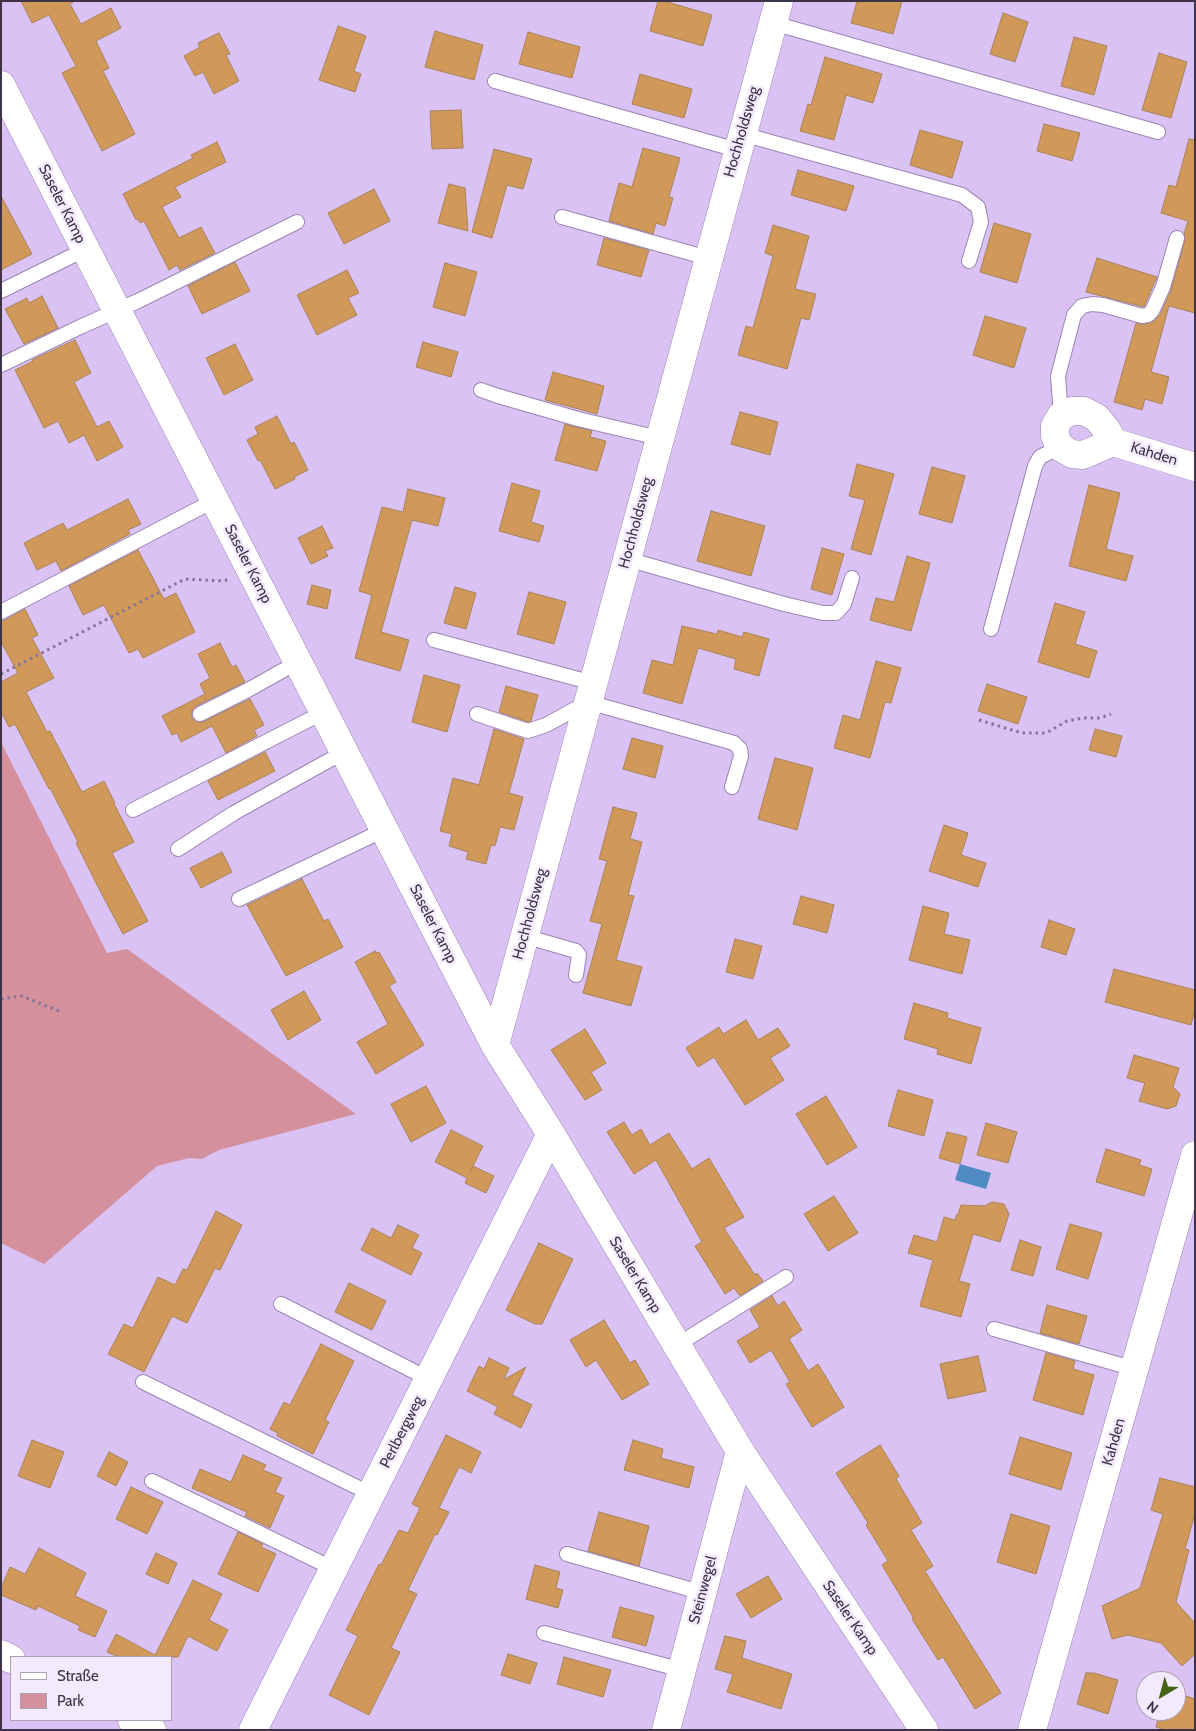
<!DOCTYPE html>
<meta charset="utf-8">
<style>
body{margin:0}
#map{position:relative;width:1196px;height:1731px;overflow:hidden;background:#dbc2f4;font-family:Cabin,sans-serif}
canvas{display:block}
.frame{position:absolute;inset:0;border:2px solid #3d3246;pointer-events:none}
.legend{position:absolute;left:10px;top:1656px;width:162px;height:65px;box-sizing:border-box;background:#f4eafe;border:1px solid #aba0b4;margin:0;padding:6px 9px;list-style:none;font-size:15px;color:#3d3246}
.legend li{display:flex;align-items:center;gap:10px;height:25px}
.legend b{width:25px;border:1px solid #aba0b4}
.north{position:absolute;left:1136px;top:1671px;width:50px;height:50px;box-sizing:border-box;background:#f4eafe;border:1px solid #aba0b4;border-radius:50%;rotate:217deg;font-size:14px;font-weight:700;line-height:20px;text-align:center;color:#3d3246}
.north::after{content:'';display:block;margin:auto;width:18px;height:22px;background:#466316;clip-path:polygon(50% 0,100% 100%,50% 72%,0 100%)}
</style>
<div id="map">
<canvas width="1196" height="1731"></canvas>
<div class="frame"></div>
<ul class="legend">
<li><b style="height:6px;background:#fff"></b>Straße</li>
<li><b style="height:14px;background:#d4909c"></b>Park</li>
</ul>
<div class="north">N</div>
</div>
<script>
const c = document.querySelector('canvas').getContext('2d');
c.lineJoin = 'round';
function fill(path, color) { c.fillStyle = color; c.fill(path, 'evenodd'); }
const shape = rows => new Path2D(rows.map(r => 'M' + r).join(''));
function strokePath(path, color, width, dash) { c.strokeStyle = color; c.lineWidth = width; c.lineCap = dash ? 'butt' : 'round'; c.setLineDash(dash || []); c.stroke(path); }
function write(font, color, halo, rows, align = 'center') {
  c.font = font + ' Cabin,sans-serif'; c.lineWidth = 5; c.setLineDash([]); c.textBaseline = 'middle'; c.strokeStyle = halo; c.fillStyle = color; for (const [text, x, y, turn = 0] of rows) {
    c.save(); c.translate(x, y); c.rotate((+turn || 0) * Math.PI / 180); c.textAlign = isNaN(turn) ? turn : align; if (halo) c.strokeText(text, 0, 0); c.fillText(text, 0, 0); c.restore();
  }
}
const green = shape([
 [1,742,107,953,127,949,356,1114,219,1150,202,1159,189,1158,157,1166,44,1264,1,1243]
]);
const water = shape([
 [960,1164,991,1173,986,1189,955,1180]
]);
const building = shape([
 [21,1,75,1,70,4,81,24,111,8,121,28,96,41,109,68,103,71,135,134,102,151,62,73,76,66,49,15,32,23,21,1],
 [658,1,664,1,712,15,703,46,650,31,658,1],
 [857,1,902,1,893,34,851,23,857,1],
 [1003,13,1028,22,1015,62,990,54,1003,13],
 [338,26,366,36,354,71,361,74,355,92,319,80,338,26],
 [435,31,483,45,474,80,425,67,435,31],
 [528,32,580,47,572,78,519,64,528,32],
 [219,33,230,54,226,55,239,81,214,94,203,72,195,76,184,56,200,47,198,43,219,33],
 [1074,37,1107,46,1094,95,1061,86,1074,37],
 [1159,53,1187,62,1171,118,1142,110,1159,53],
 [825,57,882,74,873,103,846,95,834,140,800,131,808,104,811,105,825,57],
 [640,74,692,89,684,118,632,104,640,74],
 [461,110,463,148,432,149,430,111,461,110],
 [1044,124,1080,133,1072,161,1037,151,1044,124],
 [920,130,963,142,952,178,910,165,920,130],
 [1189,139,1195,140,1195,313,1169,306,1151,372,1169,377,1162,404,1145,399,1142,410,1114,402,1136,323,1143,325,1154,321,1160,315,1171,290,1185,240,1184,234,1188,221,1161,213,1169,185,1176,187,1189,139],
 [217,142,226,162,175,187,181,197,162,207,179,238,201,227,215,253,180,270,177,265,169,270,144,221,140,223,138,219,136,220,123,194,193,158,191,155,217,142],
 [643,148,680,158,669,197,673,198,665,226,656,223,653,234,609,221,619,183,632,187,643,148],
 [494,149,532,159,523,189,507,185,492,238,472,232,494,149],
 [798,170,854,186,846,211,791,195,798,170],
 [449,184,465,188,468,231,438,223,449,184],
 [374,189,390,221,344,244,328,213,374,189],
 [1,196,32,254,1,270,1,196],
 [994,223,1031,234,1017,283,980,272,994,223],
 [773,225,809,236,795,289,816,294,809,320,801,318,787,369,738,355,746,326,753,328,773,256,765,253,773,225],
 [604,238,649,250,641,277,597,265,604,238],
 [1097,258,1157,277,1144,307,1086,292,1097,258],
 [235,262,250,291,202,314,188,286,235,262],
 [445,263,477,272,465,316,433,307,445,263],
 [347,270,359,293,348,298,357,315,317,335,297,295,347,270],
 [42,296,58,328,24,344,5,309,27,298,29,303,42,296],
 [985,316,1026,328,1014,368,973,355,985,316],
 [75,340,91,373,74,382,97,427,109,421,123,447,97,461,84,435,69,443,58,421,44,428,15,370,33,361,32,360,75,340],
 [423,342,458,352,451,377,416,367,423,342],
 [235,344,253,380,224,395,206,358,235,344],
 [553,372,604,386,597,414,545,400,553,372],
 [740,412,778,422,770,455,731,444,740,412],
 [277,416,291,444,294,442,308,470,294,477,295,479,275,489,260,460,258,461,247,440,258,434,255,427,277,416],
 [565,424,592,431,590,437,606,441,597,471,555,460,565,424],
 [857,464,894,474,871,555,851,549,865,500,849,496,857,464],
 [932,467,965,476,952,523,919,514,932,467],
 [512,483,540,491,531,522,544,526,539,542,499,531,512,483],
 [1089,485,1120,493,1106,549,1133,556,1126,581,1069,566,1089,485],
 [408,489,445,498,438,526,412,520,381,632,409,640,400,671,355,658,372,595,359,591,382,507,403,512,408,489],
 [128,499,141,524,128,530,130,534,61,571,56,561,37,570,24,543,63,523,67,530,128,499],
 [711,511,765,526,751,576,697,561,711,511],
 [322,526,333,548,325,551,328,556,311,564,298,538,322,526],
 [822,548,844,554,832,595,811,589,822,548],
 [138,550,164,599,176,593,195,632,143,658,138,649,129,653,104,605,83,615,69,586,138,550],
 [907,556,930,563,911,631,870,620,876,598,894,602,907,556],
 [312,585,331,590,327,609,307,604,312,585],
 [455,587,476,593,466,629,444,623,455,587],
 [529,592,566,602,554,644,517,634,529,592],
 [1055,603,1085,612,1075,644,1097,651,1089,678,1038,662,1055,603],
 [25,609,38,635,32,638,54,678,26,692,47,732,50,731,82,792,104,781,115,803,114,804,134,842,112,853,148,921,123,934,96,883,76,843,78,842,50,788,49,789,15,724,9,727,1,712,1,682,18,673,1,642,1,622,25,609],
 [682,626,717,634,718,630,742,637,744,632,769,639,759,676,734,669,736,659,698,648,682,704,643,693,652,660,673,665,682,626],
 [220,643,232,667,236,665,245,682,196,706,191,713,192,718,196,722,203,722,250,699,264,725,254,730,257,736,226,753,212,726,181,742,177,733,172,735,162,716,205,694,200,684,210,678,198,654,220,643],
 [876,661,901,668,891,703,885,702,870,758,834,748,843,715,860,720,876,661],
 [424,675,460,685,447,732,412,722,424,675],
 [987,684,1027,697,1018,724,978,711,987,684],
 [506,686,538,695,531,721,528,722,499,712,506,686],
 [494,729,524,739,509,793,523,797,514,830,500,827,495,846,491,845,486,864,466,859,468,852,449,846,452,834,440,831,453,778,479,785,494,729],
 [1095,729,1122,736,1116,757,1089,750,1095,729],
 [632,738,663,746,655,778,623,769,632,738],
 [265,752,275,771,218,800,208,781,265,752],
 [775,758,813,768,797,830,758,819,775,758],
 [613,807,637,813,630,839,642,842,628,895,634,896,616,960,642,967,631,1006,583,993,602,924,590,921,607,861,599,859,613,807],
 [944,825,968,833,961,855,986,863,978,887,929,871,944,825],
 [222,852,232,872,201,888,190,868,222,852],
 [302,879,324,921,328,919,343,947,286,976,247,905,302,879],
 [801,896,834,905,827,933,793,924,801,896],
 [923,906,949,913,944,934,970,940,962,974,909,960,923,906],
 [1049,920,1075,929,1066,955,1041,947,1049,920],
 [735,939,762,946,753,979,726,972,735,939],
 [375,951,376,953,379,952,396,982,389,986,424,1045,376,1074,357,1042,388,1024,355,962,375,951],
 [1114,969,1195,990,1195,1010,1191,1025,1105,1002,1114,969],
 [304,991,321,1020,288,1040,271,1010,304,991],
 [914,1003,948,1013,947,1018,981,1028,971,1064,937,1054,938,1049,904,1039,914,1003],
 [746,1020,758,1040,778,1028,790,1046,770,1058,784,1080,745,1105,714,1057,698,1067,686,1048,719,1027,723,1034,746,1020],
 [585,1029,606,1063,591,1072,602,1090,585,1100,551,1050,585,1029],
 [1134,1055,1179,1068,1173,1087,1180,1094,1176,1106,1167,1109,1139,1101,1145,1083,1127,1078,1134,1055],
 [426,1086,446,1123,411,1142,391,1104,426,1086],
 [898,1090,933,1100,924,1136,888,1126,898,1090],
 [826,1096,857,1147,827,1165,796,1114,826,1096],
 [624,1122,632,1135,641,1129,650,1145,669,1133,692,1169,709,1158,744,1217,724,1228,755,1275,757,1273,763,1281,740,1296,734,1288,725,1294,695,1246,702,1242,656,1160,634,1174,607,1132,624,1122],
 [986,1123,1017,1132,1008,1163,977,1155,986,1123],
 [451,1130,483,1146,470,1172,473,1166,494,1176,486,1193,465,1183,467,1178,435,1162,451,1130],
 [947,1132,967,1137,960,1164,939,1158,947,1132],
 [1106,1149,1141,1160,1139,1165,1152,1169,1144,1196,1096,1182,1106,1149],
 [834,1196,858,1233,828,1251,804,1214,834,1196],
 [992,1202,1004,1204,1009,1214,1000,1242,973,1234,959,1281,970,1284,961,1317,920,1306,933,1260,908,1253,914,1235,937,1242,944,1217,955,1220,957,1214,958,1215,961,1205,985,1206,992,1202],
 [216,1211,242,1225,220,1270,215,1268,187,1323,172,1316,144,1372,108,1354,124,1324,133,1328,158,1277,175,1285,183,1269,187,1270,216,1211],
 [1070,1224,1102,1233,1088,1279,1056,1269,1070,1224],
 [398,1225,419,1235,412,1248,422,1253,411,1275,361,1250,372,1228,391,1238,398,1225],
 [1020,1240,1041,1247,1033,1276,1011,1270,1020,1240],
 [539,1243,573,1259,542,1324,535,1324,506,1310,539,1243],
 [349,1283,386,1301,372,1330,335,1312,349,1283],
 [772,1296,778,1306,784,1301,802,1330,789,1339,808,1371,818,1364,844,1407,812,1427,786,1384,790,1382,771,1350,750,1363,737,1341,760,1327,750,1310,772,1296],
 [1047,1305,1087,1316,1079,1344,1040,1333,1047,1305],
 [604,1320,630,1363,635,1360,649,1384,622,1400,596,1360,586,1367,570,1340,604,1320],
 [321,1344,354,1361,325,1420,329,1422,313,1454,277,1436,278,1433,270,1429,284,1402,290,1405,321,1344],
 [1046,1353,1075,1361,1073,1369,1094,1375,1083,1415,1033,1400,1046,1353],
 [978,1356,986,1391,948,1399,940,1364,978,1356],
 [489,1358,509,1368,504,1379,505,1379,526,1367,512,1395,532,1405,521,1428,494,1414,498,1407,467,1391,479,1366,484,1369,489,1358],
 [446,1435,481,1452,471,1473,459,1467,439,1508,449,1512,437,1535,435,1534,408,1590,417,1594,391,1648,400,1652,369,1715,329,1695,358,1636,346,1630,379,1564,381,1565,399,1530,408,1533,420,1508,412,1504,446,1435],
 [1020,1437,1072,1453,1061,1490,1009,1474,1020,1437],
 [32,1440,64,1452,50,1488,18,1476,32,1440],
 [633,1440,663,1449,661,1458,694,1467,689,1488,624,1470,633,1440],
 [880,1445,899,1476,896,1479,922,1523,911,1530,933,1566,925,1571,1001,1693,975,1709,943,1657,938,1660,912,1619,913,1617,882,1565,888,1561,866,1525,868,1523,836,1473,880,1445],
 [109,1452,128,1462,116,1486,97,1476,109,1452],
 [243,1455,266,1465,263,1470,282,1478,275,1492,284,1496,270,1528,245,1516,247,1512,192,1488,200,1469,231,1482,243,1455],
 [1160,1478,1195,1487,1195,1514,1185,1549,1189,1550,1176,1602,1195,1623,1195,1654,1182,1666,1161,1643,1128,1635,1112,1639,1102,1606,1140,1588,1163,1514,1151,1510,1160,1478],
 [131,1487,163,1502,147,1534,116,1519,131,1487],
 [599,1512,649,1526,639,1566,588,1551,599,1512],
 [1011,1514,1050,1526,1036,1574,997,1562,1011,1514],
 [238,1532,263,1544,261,1547,276,1554,258,1592,218,1574,238,1532],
 [39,1548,86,1573,75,1596,107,1611,95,1637,78,1630,80,1626,38,1606,36,1610,1,1595,1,1588,10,1567,25,1574,39,1548],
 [156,1553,177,1563,168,1584,146,1574,156,1553],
 [535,1565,560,1572,556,1588,563,1590,558,1608,526,1599,535,1565],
 [768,1576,782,1599,751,1618,736,1594,768,1576],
 [193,1580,222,1594,209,1620,228,1630,217,1651,188,1636,178,1657,119,1657,107,1652,116,1634,155,1655,193,1580],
 [620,1607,654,1616,646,1646,612,1637,620,1607],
 [725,1636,746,1641,742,1658,792,1674,781,1709,727,1692,733,1674,715,1669,725,1636],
 [508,1654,537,1663,530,1684,501,1675,508,1654],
 [564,1657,611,1670,603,1697,557,1684,564,1657],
 [1086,1673,1094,1673,1118,1680,1108,1714,1077,1704,1086,1673],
 [1176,1693,1195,1699,1195,1730,1167,1730,1156,1727,1160,1711,1176,1711,1176,1693]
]);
const path = shape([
 [1,674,185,579,224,581,229,579],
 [979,720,1022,733,1046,733,1067,721,1083,718,1100,718,1111,714],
 [1,999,22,996,61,1012]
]);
const lane = shape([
 [773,23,1158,132],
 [495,81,737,150],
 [742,134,962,195,978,207,981,222,969,261],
 [562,217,708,258],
 [1,291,86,249],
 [1,365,80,327,138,301,297,222],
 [481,390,498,396,578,419,659,438],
 [1061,416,1058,376,1074,315,1082,306,1092,304,1103,305,1142,316,1148,315,1152,311,1163,287,1177,238],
 [627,559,784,604,823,613,836,613,844,604,852,578],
 [1,612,215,500],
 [991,629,1035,466,1040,457,1060,447],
 [434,640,593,683],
 [200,714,248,690,298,662],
 [477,714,528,731,546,725,588,702,734,743,740,749,741,756,732,787],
 [133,810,324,712],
 [178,849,234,813,344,752],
 [239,899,384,830],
 [524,936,576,951,579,955,576,975],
 [281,1304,429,1379],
 [994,1329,1135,1369],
 [677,1345,786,1277],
 [143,1382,371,1494],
 [152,1481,334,1569],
 [567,1554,703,1593],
 [544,1633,682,1670]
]);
const street = shape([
 [1,85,495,1045,551,1134,740,1451,924,1730],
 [1113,442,1106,429,1097,418,1084,411,1072,411,1061,416,1055,426,1055,436,1060,447,1072,454,1083,455,1113,442,1195,467],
 [495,1045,779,1],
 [1,1654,11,1659],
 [132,1720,152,1730],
 [253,1730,551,1134],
 [666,1730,740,1451],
 [1032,1730,1195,1155]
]);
const streetNames = [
 ["Hochholdsweg",742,132,-74],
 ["Saseler Kamp",62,204,63],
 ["Kahden",1154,454,17],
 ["Hochholdsweg",636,523,-75],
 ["Saseler Kamp",248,564,63],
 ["Hochholdsweg",530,914,-75],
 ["Saseler Kamp",433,924,63],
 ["Saseler Kamp",635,1275,59],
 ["Perlbergweg",402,1432,-63],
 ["Kahden",1114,1442,-74],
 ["Steinwegel",703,1590,-75],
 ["Saseler Kamp",850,1618,56]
];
fill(green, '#d4909c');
fill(water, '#4f8bc2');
fill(building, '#d09859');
strokePath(building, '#a9835a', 1);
strokePath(lane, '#9c84b3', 16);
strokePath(street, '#9c84b3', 29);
strokePath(path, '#867496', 3, [2.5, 4]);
strokePath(lane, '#fff', 14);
strokePath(street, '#fff', 28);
write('15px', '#3d3246', '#f4eafe', streetNames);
</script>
